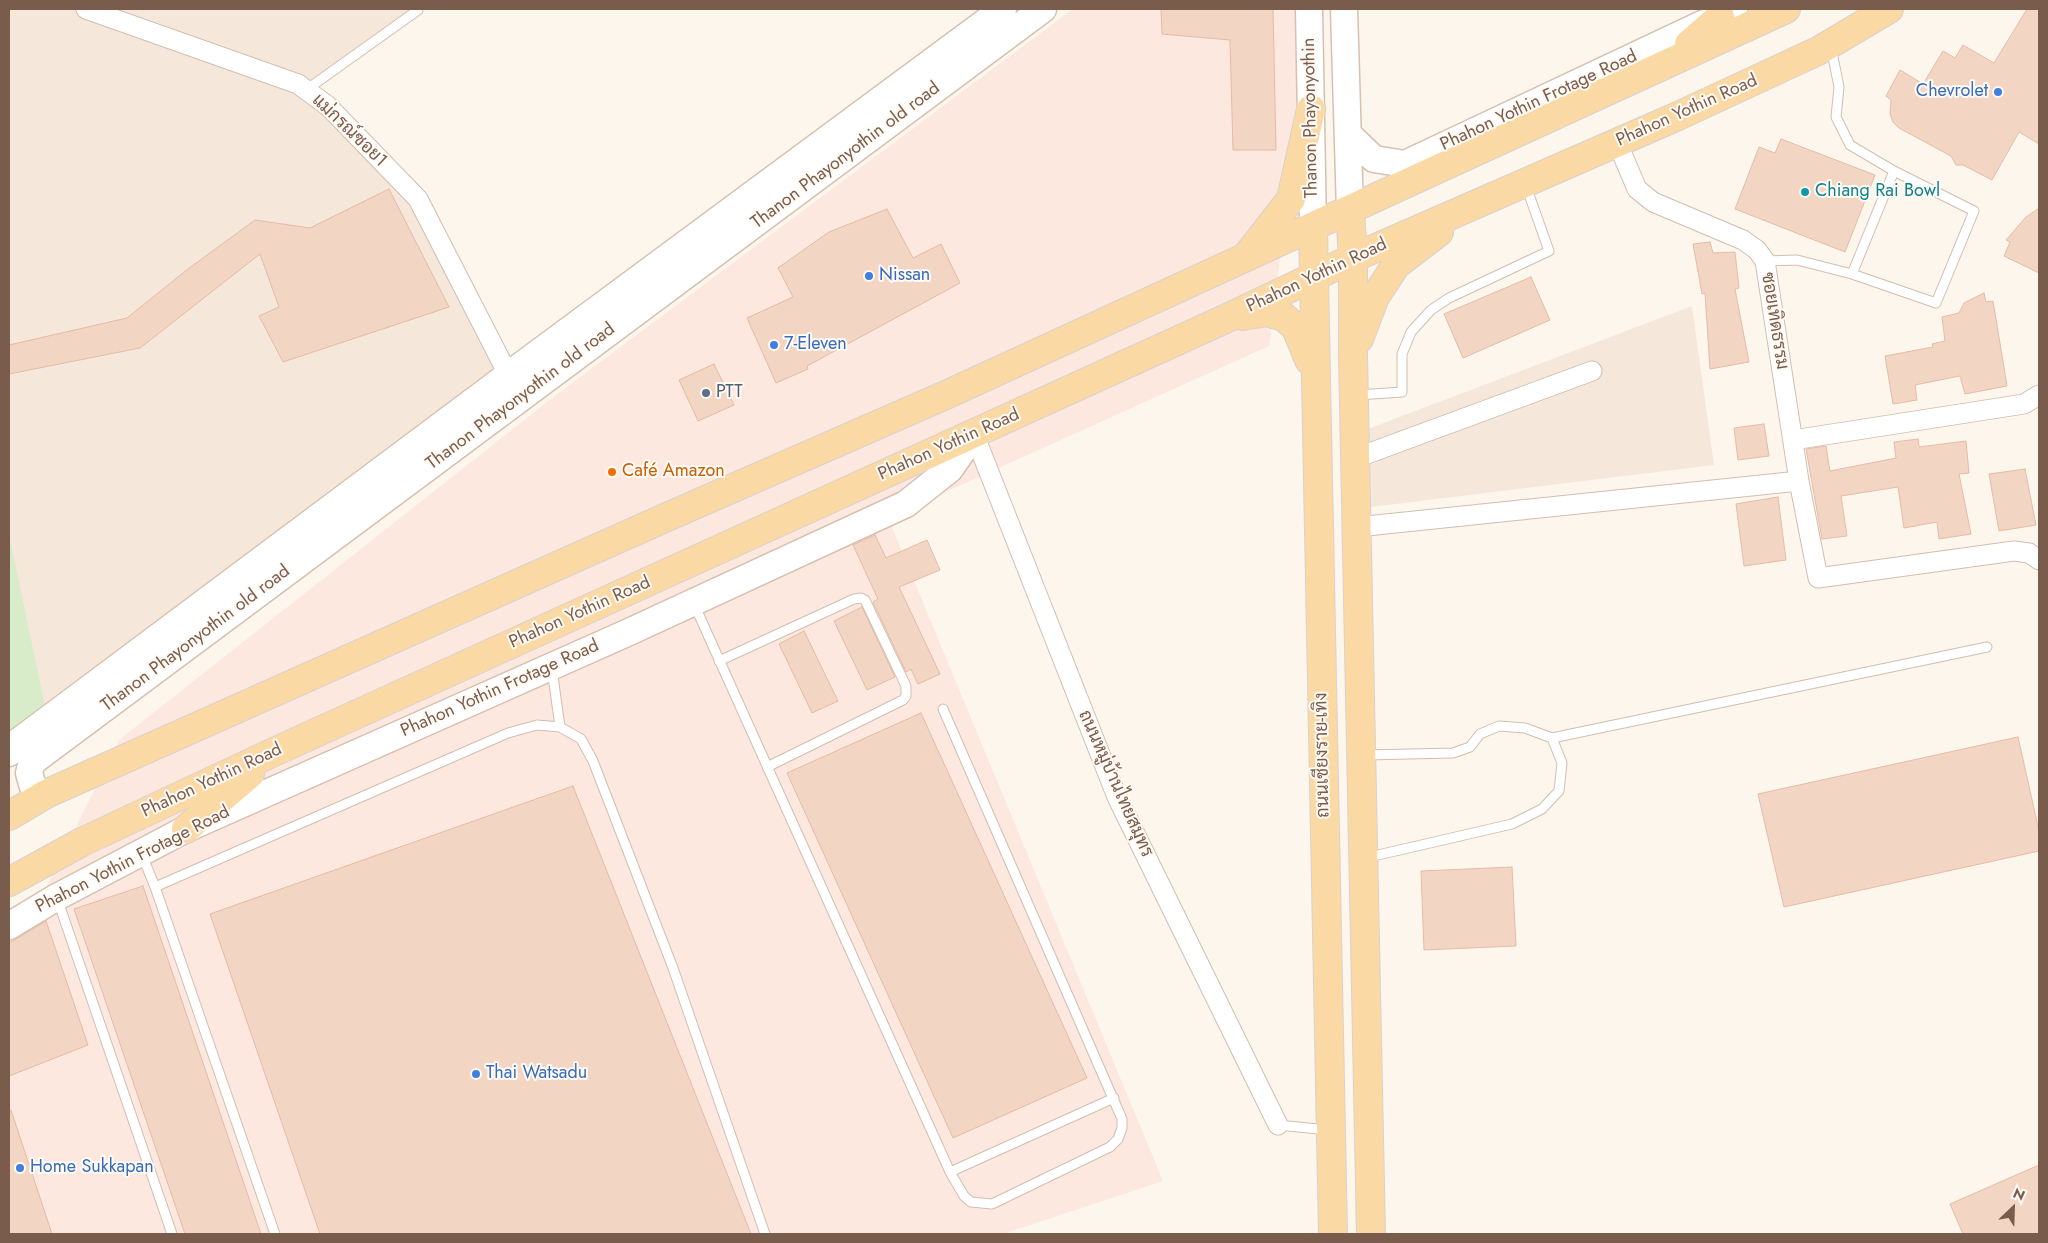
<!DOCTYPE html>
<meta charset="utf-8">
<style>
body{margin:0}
#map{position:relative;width:2048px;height:1243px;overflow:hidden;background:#fdf6ec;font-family:Jost,sans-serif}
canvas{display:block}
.frame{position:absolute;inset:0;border:10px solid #7a5c4d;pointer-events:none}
.north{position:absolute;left:1988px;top:1183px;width:50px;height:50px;-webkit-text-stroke:4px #fffaf3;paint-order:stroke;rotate:24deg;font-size:14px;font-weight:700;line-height:20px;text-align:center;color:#7a5c4d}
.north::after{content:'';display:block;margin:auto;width:18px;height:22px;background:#7a5c4d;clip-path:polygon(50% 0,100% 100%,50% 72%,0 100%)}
</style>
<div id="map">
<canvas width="2048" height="1243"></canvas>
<div class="frame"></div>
<div class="north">N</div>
</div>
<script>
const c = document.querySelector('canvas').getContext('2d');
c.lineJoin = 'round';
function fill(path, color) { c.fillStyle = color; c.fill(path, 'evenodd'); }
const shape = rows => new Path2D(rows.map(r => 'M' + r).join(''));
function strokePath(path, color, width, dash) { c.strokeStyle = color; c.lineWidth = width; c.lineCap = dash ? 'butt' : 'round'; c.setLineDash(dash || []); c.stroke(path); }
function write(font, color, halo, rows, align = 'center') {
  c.font = font + ' Jost,Sarabun,sans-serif'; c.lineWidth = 4; c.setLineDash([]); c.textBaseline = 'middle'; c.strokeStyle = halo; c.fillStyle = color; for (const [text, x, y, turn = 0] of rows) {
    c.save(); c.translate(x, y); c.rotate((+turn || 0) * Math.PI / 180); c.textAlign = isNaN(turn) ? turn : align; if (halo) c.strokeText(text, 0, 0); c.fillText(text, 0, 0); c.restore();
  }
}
const residential = shape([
 [9,9,416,9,306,90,418,199,507,376,9,753],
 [1692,306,1714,465,1363,508,1360,432]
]);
const commercial = shape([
 [1073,9,1295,9,1299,107,1269,346,888,518,1163,1181,1003,1234,9,1234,9,918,41,898,119,740,547,402]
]);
const green = shape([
 [9,535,48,720,9,753]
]);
const building = shape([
 [1161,9,1273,9,1276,150,1233,150,1230,40,1162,34,1161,9],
 [2027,9,2039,9,2039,144,2019,132,1992,180,1963,165,1956,165,1951,156,1899,128,1893,122,1890,114,1891,100,1886,96,1900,70,1923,84,1943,51,1955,58,1963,45,1994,63,2027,9],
 [1781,139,1875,175,1845,252,1735,209,1759,147,1775,153,1781,139],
 [389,189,449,307,283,362,259,316,279,307,260,254,140,348,9,374,9,345,127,318,188,269,255,220,310,228,389,189],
 [2039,208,2039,273,2004,256,2010,242,2006,240,2026,217,2039,208],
 [887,209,913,258,941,244,960,283,807,366,808,369,776,383,747,318,793,297,778,268,829,232,887,209],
 [1710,242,1713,253,1735,252,1739,288,1735,289,1749,362,1710,369,1705,293,1702,294,1693,244,1710,242],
 [1531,277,1550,320,1463,358,1444,314,1531,277],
 [1984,293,1986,302,1993,301,2007,386,1965,394,1960,376,1915,385,1917,400,1893,404,1885,356,1933,347,1932,344,1945,341,1942,317,1959,313,1964,303,1984,293],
 [714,364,734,405,698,421,679,380,714,364],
 [1764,424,1769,456,1738,460,1734,428,1764,424],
 [1918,439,1919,447,1966,441,1969,473,1959,474,1971,534,1939,539,1937,522,1904,528,1898,487,1841,496,1847,536,1822,539,1806,449,1826,446,1830,471,1896,458,1894,442,1918,439],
 [2025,469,2036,525,1999,531,1989,474,2025,469],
 [1778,497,1786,560,1744,566,1736,504,1778,497],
 [875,535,886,558,927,540,940,570,899,587,940,674,918,684,911,669,906,672,873,602,878,599,853,545,875,535],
 [862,607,895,677,867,690,834,621,862,607],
 [804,631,838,701,812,713,779,644,804,631],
 [921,713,1087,1078,953,1138,787,773,921,713],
 [2018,737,2039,831,2039,851,1784,907,1758,794,2018,737],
 [573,786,751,1234,320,1234,210,914,573,786],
 [1512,867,1516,946,1424,950,1421,871,1512,867],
 [143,886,261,1234,185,1234,74,909,143,886],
 [46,921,88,1045,9,1076,9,943,46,921],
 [9,1110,11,1110,52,1234,9,1234,9,1110],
 [2039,1165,2039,1234,1963,1234,1950,1204,2039,1165]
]);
const lane = shape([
 [306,90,418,10],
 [1765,261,1797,260,1852,274,1936,303,1974,211,1894,171,1850,145,1836,117,1839,87,1831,47],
 [1852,274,1894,171],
 [1358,395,1402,392,1402,354,1411,332,1431,310,1449,298,1549,251,1526,186],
 [694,604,950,1172,964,1196,971,1202,992,1204,1110,1147,1118,1139,1122,1128,1122,1119,943,709],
 [719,661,854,599,861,598,865,600,906,686,906,696,903,700,767,767],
 [552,669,560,727],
 [1365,755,1453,753,1470,747,1480,734,1499,726,1525,728,1552,738,1987,647],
 [142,855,155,887,275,1234],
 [1365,858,1512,824,1542,809,1559,791,1562,763,1552,738],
 [155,887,508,733,537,725,560,727,581,739,593,761,673,968,765,1234],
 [57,898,172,1234],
 [1278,1125,1328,1130],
 [950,1172,1114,1098]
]);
const street = shape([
 [86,9,298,84,328,106,418,199,514,386],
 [1617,142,1637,189,1653,202,1743,240,1757,250,1765,261,1799,481,1818,578,2014,551,2029,553,2039,560],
 [974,434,1117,797,1278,1125],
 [1793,440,2024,404,2039,395],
 [1356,458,1592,371],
 [1357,527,1799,481]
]);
const secondary = shape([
 [1309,9,1313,228],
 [1344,9,1350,211],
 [1348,134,1374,159,1405,164,1734,9],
 [9,753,15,744,507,376,1003,9],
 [46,794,33,787,29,773,32,762,1043,9],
 [9,926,57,897,186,829,629,632,906,504,950,469,974,434]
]);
const primary = shape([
 [1689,44,1720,17],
 [1350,211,1353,258,1353,355,1371,1234],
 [1313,228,1333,1234],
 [1246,257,1291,199,1311,109],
 [1242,316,1267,312,1284,317,1296,328,1309,360],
 [1359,339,1375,297,1396,265,1439,232],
 [9,816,46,794,667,517,948,394,1786,9],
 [186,829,250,774],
 [9,882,82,842,276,751,1223,320,1353,258,1678,116,1820,50,1889,9]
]);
const markers = [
 [1998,92,5,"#3f7fe0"],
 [1805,192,5,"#0f9aa8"],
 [869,276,5,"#3f7fe0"],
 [774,345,5,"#3f7fe0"],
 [706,393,5,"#5c6f8a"],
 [612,472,5,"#e8710a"],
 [476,1074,5,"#3f7fe0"],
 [20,1168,5,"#3f7fe0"]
];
const shopNames = [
 ["Chevrolet",1988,92,"right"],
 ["Nissan",879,276],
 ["7-Eleven",784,345],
 ["Thai Watsadu",486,1074],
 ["Home Sukkapan",30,1168]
];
const streetNames = [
 ["Phahon Yothin Frotage Road",1539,101,-25],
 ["Phahon Yothin Road",1687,111,-24],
 ["Thanon Phayonyothin",1311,118,-91],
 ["แม่กรณ์ซอย1",349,131,44],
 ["Thanon Phayonyothin old road",846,156,-37],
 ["Phahon Yothin Road",1317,276,-25],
 ["ซอยเทิดธรรม",1774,321,81],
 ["Thanon Phayonyothin old road",521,397,-37],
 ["Phahon Yothin Road",949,445,-24],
 ["Phahon Yothin Road",580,613,-24],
 ["Thanon Phayonyothin old road",196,639,-37],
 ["Phahon Yothin Frotage Road",500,689,-24],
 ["ถนนเชียงราย-เทิง",1323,755,-91],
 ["Phahon Yothin Road",212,781,-25],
 ["ถนนหมู่บ้านไทยสมุทร",1115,784,66],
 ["Phahon Yothin Frotage Road",133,860,-27]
];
const cultureNames = [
 ["Chiang Rai Bowl",1815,192]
];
const serviceNames = [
 ["PTT",716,393]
];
const foodNames = [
 ["Café Amazon",622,472]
];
fill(residential, '#f5e8da');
fill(commercial, '#fde8e0');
fill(green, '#d8ecc9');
fill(building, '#f3d5c3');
strokePath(building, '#e6bba3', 1);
strokePath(lane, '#d1beb0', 11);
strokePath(street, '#d1beb0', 21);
strokePath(secondary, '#d6c0b0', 29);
strokePath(primary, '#dad1cd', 30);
strokePath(lane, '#fff', 9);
strokePath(street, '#fff', 19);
strokePath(secondary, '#fff', 26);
strokePath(primary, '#fbd9a5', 28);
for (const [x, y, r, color] of markers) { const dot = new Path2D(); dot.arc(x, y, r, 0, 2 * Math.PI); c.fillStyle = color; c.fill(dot); strokePath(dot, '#fffaf3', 2); }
write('18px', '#366cbe', '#fffaf3', shopNames, 'left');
write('18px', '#7a5c4d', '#fffaf3', streetNames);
write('18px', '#0d838f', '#fffaf3', cultureNames, 'left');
write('18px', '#4e5e75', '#fffaf3', serviceNames, 'left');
write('18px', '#c56008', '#fffaf3', foodNames, 'left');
</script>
